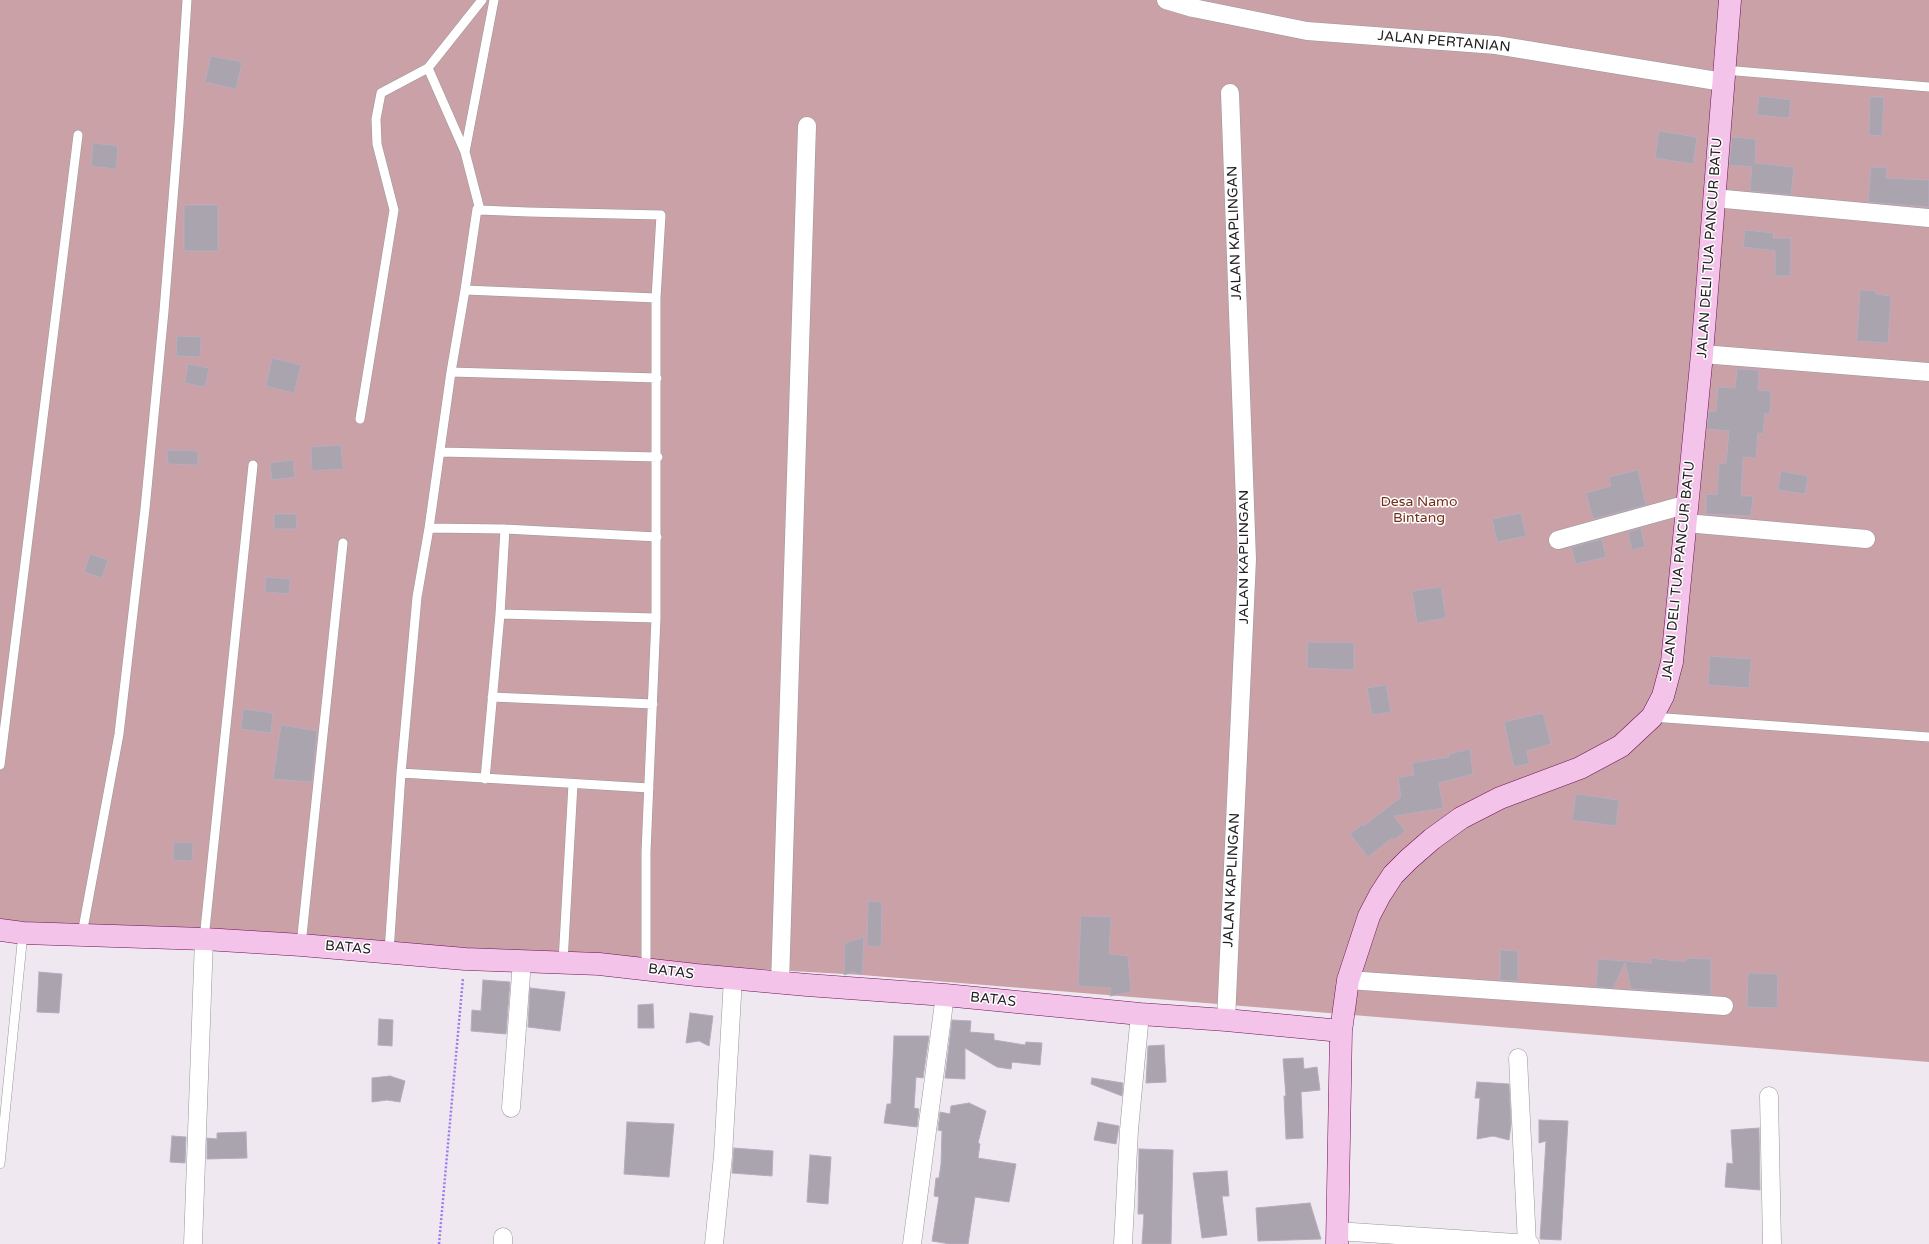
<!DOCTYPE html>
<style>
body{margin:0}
canvas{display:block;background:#efe8f0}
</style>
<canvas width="1929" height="1244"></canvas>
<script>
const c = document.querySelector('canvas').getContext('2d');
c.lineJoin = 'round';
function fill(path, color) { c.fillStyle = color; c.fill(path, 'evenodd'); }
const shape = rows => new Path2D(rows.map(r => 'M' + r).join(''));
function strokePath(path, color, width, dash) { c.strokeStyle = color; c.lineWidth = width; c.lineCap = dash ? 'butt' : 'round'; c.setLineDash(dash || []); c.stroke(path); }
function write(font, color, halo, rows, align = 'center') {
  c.font = font + ' "Varela Round",sans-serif'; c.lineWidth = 3; c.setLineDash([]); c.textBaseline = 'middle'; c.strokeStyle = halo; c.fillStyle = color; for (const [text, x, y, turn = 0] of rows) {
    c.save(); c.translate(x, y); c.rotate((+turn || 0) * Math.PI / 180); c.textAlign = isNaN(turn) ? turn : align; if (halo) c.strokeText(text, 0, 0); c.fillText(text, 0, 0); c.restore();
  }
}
const forest = shape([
 [0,0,1929,0,1929,1062,862,975,0,926]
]);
const building = shape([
 [211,56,242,62,236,89,205,82,211,56],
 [1759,96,1791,100,1789,118,1757,115,1759,96],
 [1870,97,1884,97,1882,136,1869,135,1870,97],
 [1659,131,1697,137,1693,164,1655,158,1659,131],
 [1732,137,1756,139,1755,163,1794,167,1791,195,1750,191,1752,167,1729,165,1732,137],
 [93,143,118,146,116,169,91,166,93,143],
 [1871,167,1887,168,1886,178,1929,180,1929,207,1868,202,1871,167],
 [184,205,218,205,218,251,184,251,184,205],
 [1745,230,1774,233,1773,238,1791,238,1790,276,1775,276,1775,251,1743,247,1745,230],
 [1860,290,1876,291,1876,294,1891,296,1888,343,1857,341,1860,290],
 [177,336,201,337,200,357,176,356,177,336],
 [272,358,301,365,294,393,266,386,272,358],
 [188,364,209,368,205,387,185,383,188,364],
 [1737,369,1759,370,1758,390,1771,391,1770,414,1765,413,1763,434,1758,433,1756,458,1743,457,1741,496,1753,496,1751,516,1706,514,1706,494,1717,495,1719,463,1726,464,1729,431,1707,429,1709,411,1716,412,1718,387,1735,388,1737,369],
 [341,445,343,469,312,471,311,447,341,445],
 [167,450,198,451,198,465,168,464,167,450],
 [293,460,295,477,272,480,270,463,293,460],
 [1638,470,1646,505,1593,519,1586,493,1611,486,1609,477,1638,470],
 [1781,471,1808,476,1805,494,1778,490,1781,471],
 [1521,513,1526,536,1497,542,1492,519,1521,513],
 [274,514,296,514,297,529,274,529,274,514],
 [1641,528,1645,547,1632,550,1628,532,1641,528],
 [1602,539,1606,557,1576,564,1571,547,1602,539],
 [90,554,108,560,102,578,84,572,90,554],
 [266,577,290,579,289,594,265,592,266,577],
 [1441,587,1446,618,1417,623,1412,591,1441,587],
 [1308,642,1354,643,1354,670,1307,668,1308,642],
 [1710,656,1751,659,1749,688,1708,685,1710,656],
 [1386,685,1391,712,1372,715,1367,688,1386,685],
 [243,709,273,713,271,733,241,729,243,709],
 [1543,713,1551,744,1527,751,1529,764,1514,767,1504,722,1543,713],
 [281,725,317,731,312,782,273,779,281,725],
 [1470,749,1473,774,1439,783,1443,808,1394,816,1405,831,1394,840,1392,838,1368,857,1350,834,1363,824,1364,826,1401,797,1398,778,1414,775,1412,763,1449,757,1449,754,1470,749],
 [1576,794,1619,800,1616,826,1572,820,1576,794],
 [174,842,193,843,192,861,173,860,174,842],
 [868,901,882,902,881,947,867,946,868,901],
 [1081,916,1111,917,1109,954,1128,956,1131,992,1110,996,1111,988,1078,986,1081,916],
 [864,937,862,975,853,972,844,975,845,943,864,937],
 [1500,950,1518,951,1518,981,1500,980,1500,950],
 [1651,958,1685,962,1686,958,1711,959,1711,995,1631,989,1625,963,1613,988,1596,987,1598,959,1651,963,1651,958],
 [39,972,62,974,59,1013,37,1012,39,972],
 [1748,973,1778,974,1777,1008,1747,1007,1748,973],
 [483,980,510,982,506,1034,471,1031,472,1010,481,1011,483,980],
 [530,988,565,992,560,1031,528,1027,530,988],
 [653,1004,654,1028,638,1028,638,1005,653,1004],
 [690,1013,713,1016,709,1046,699,1041,686,1043,690,1013],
 [379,1019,393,1020,392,1046,378,1045,379,1019],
 [952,1020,971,1021,970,1032,994,1034,994,1040,1025,1045,1026,1042,1042,1043,1040,1065,1012,1062,1011,1069,997,1067,965,1048,965,1079,945,1078,952,1020],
 [894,1036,929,1036,923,1078,916,1077,914,1108,919,1109,917,1127,884,1123,887,1104,891,1104,894,1036],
 [1164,1045,1166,1082,1146,1083,1148,1046,1164,1045],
 [1303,1058,1304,1069,1317,1067,1320,1090,1301,1092,1303,1138,1286,1139,1284,1096,1286,1096,1283,1059,1303,1058],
 [390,1076,405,1081,400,1102,387,1100,372,1102,372,1078,390,1076],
 [1092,1078,1123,1083,1122,1096,1091,1084,1092,1078],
 [1477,1082,1509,1084,1511,1124,1509,1140,1493,1136,1477,1139,1480,1098,1475,1098,1477,1082],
 [969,1103,986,1111,978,1143,980,1144,978,1158,1016,1164,1009,1202,975,1197,968,1244,950,1244,932,1241,939,1197,934,1196,936,1178,939,1178,941,1164,942,1131,938,1130,940,1112,950,1114,951,1106,969,1103],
 [1539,1120,1568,1121,1561,1240,1540,1239,1546,1141,1539,1143,1539,1120],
 [627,1122,674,1124,669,1177,624,1174,627,1122],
 [1098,1122,1119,1126,1116,1144,1094,1140,1098,1122],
 [1759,1128,1760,1190,1725,1187,1727,1163,1733,1164,1731,1130,1759,1128],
 [246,1132,247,1158,207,1159,207,1138,217,1139,217,1133,246,1132],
 [172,1136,186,1137,185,1163,170,1162,172,1136],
 [734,1148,773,1151,772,1176,732,1173,734,1148],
 [1139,1149,1173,1150,1171,1244,1142,1244,1144,1214,1138,1214,1139,1149],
 [810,1155,831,1157,828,1204,807,1202,810,1155],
 [1227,1171,1229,1196,1222,1196,1227,1235,1202,1238,1193,1173,1227,1171],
 [1310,1203,1321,1239,1258,1241,1256,1208,1310,1203]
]);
const path = shape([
 [439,1244,463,978]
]);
const lane = shape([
 [428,68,465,152,480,210],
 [1724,70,1929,87],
 [465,152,494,0],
 [465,290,656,298],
 [451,372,657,378],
 [360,419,394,210,377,144,376,119,381,93,428,68,482,0],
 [441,452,658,457],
 [429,528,505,529,657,537],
 [500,614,656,618],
 [492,697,653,704],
 [1652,717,1929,737],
 [0,765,78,135],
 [401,773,649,788],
 [485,779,500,614,505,529],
 [82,934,119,734,145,509,164,311,179,124,187,0],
 [204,939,253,465],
 [301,945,343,543],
 [389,952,401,773,417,597,429,528,451,372,465,290,477,209,480,210,528,212,661,215,656,298,656,618,646,852,646,969],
 [563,962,573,784],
 [0,1164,23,933]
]);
const street = shape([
 [1166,0,1193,8,1307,31,1496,45,1723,82],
 [1714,198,1929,218],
 [1702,354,1929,372],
 [1686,523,1866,539],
 [1558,540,1688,504],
 [1348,980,1724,1006],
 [780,983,807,126],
 [1226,1020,1247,559,1230,93],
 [1518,1058,1527,1244],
 [1769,1096,1772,1244],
 [511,1108,522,961],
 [1337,1231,1530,1244],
 [193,1244,204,939],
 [503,1244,503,1237],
 [714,1244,723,1156,733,978],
 [912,1244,945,995],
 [1123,1244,1129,1130,1140,1014]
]);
const secondary = shape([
 [0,930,23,933,204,939,301,945,465,959,599,964,696,975,807,985,945,995,1140,1014,1226,1020,1341,1031],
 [1337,1244,1341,1031,1348,980,1369,916,1380,895,1393,875,1409,859,1432,839,1461,818,1500,798,1580,768,1621,746,1652,717,1663,696,1672,662,1702,354,1730,0]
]);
const streetNames = [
 ["JALAN PERTANIAN",1444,42,5],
 ["JALAN KAPLINGAN",1235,233,-92],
 ["JALAN DELI TUA PANCUR BATU",1710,248,-86],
 ["JALAN KAPLINGAN",1244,557,-90],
 ["JALAN DELI TUA PANCUR BATU",1679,571,-84],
 ["JALAN KAPLINGAN",1232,880,-87],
 ["BATAS",348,948,5],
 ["BATAS",671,972,7],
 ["BATAS",993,1000,6]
];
const parkNames = [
 ["Desa Namo",1419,502],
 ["Bintang",1419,518]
];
fill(forest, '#cba1a8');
fill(building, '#aaa4ae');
strokePath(building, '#b8acc0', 1);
strokePath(lane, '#989898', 10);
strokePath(street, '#989898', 19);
strokePath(secondary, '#6f1157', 23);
strokePath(path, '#997dec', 2.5, [2, 2]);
strokePath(lane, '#fff', 9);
strokePath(street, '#fff', 18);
strokePath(secondary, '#f4c3ea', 22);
write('14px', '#212121', '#fff', streetNames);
write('14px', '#762d17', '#fff', parkNames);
</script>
